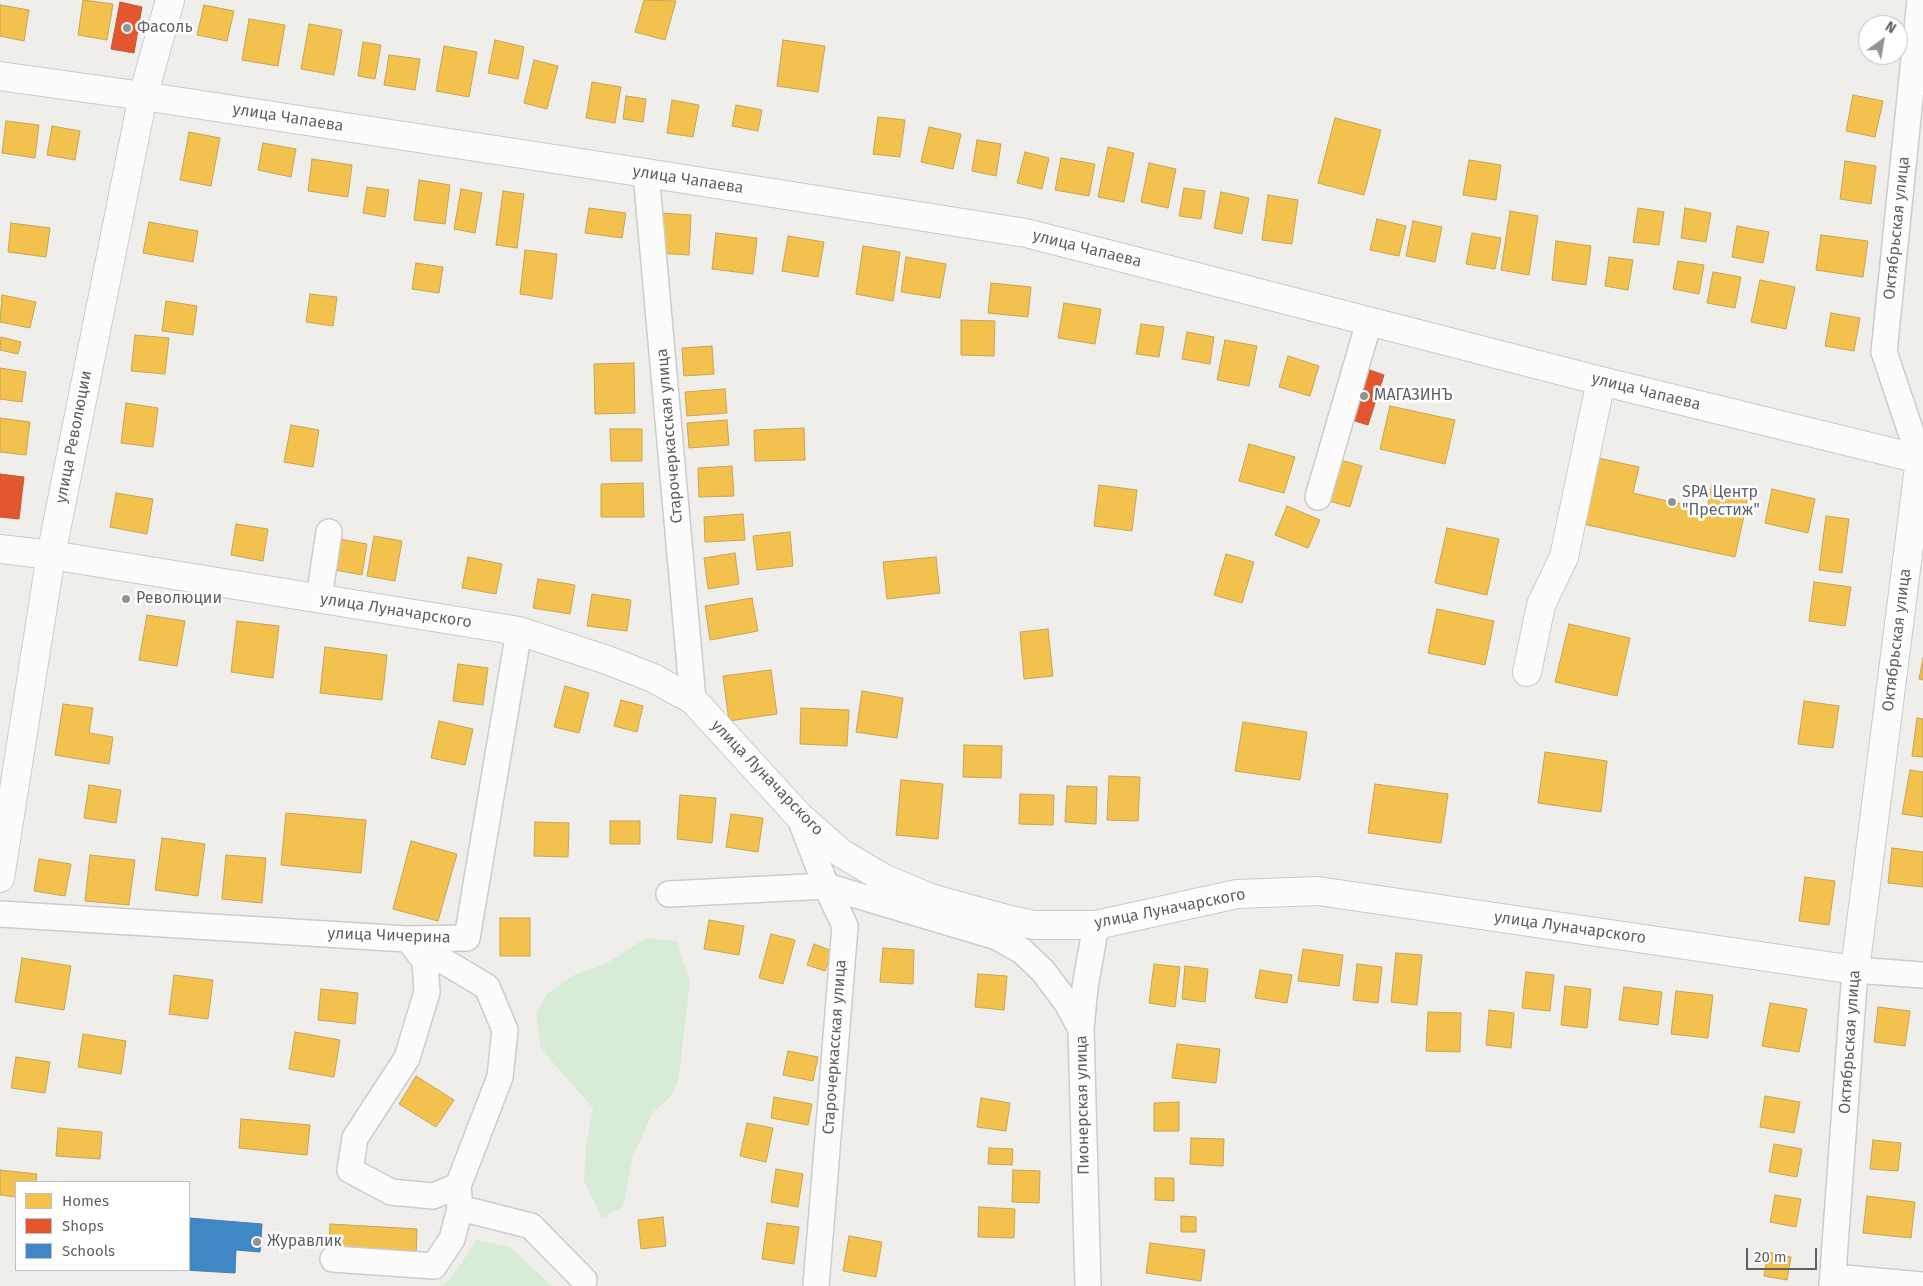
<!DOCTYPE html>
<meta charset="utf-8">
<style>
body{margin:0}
#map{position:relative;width:1923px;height:1286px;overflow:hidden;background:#efeeea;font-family:"Fira Sans",sans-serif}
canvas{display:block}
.legend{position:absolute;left:15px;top:1181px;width:175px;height:90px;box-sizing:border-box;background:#fff;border:1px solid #bfc1c3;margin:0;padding:6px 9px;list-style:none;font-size:15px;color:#5f6368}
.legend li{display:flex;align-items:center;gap:10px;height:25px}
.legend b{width:25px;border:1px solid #bfc1c3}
.north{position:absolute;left:1858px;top:15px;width:50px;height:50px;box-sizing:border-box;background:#fff;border:1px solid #bfc1c3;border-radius:50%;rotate:32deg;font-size:14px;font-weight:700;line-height:20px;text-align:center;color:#5f6368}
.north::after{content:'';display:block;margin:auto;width:18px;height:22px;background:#919496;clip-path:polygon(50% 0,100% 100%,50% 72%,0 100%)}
.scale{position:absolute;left:1746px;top:1248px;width:71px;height:22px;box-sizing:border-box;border:2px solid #5f6368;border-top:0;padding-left:6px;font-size:15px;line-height:18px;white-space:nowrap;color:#5f6368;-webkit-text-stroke:4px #fff;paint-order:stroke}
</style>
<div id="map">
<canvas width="1923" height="1286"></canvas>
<ul class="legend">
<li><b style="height:14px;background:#f2c14e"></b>Homes</li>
<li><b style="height:14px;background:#e4572e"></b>Shops</li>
<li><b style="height:14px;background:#3f88c5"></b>Schools</li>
</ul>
<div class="north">N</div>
<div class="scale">20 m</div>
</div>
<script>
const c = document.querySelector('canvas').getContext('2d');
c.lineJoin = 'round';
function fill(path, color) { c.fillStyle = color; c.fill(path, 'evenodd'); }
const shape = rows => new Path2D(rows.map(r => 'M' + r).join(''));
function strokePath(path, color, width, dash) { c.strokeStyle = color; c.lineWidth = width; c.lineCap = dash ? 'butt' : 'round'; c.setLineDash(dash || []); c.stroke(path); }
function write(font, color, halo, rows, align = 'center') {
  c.font = font + ' "Fira Sans",sans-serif'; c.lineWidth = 5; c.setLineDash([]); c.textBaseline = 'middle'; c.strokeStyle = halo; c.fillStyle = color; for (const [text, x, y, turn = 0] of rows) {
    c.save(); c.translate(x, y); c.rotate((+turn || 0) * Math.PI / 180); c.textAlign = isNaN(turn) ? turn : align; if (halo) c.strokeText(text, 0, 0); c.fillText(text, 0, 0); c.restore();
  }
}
const green = shape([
 [646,938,677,941,690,982,678,1082,670,1097,653,1112,633,1156,623,1207,602,1218,584,1181,586,1146,593,1108,541,1049,536,1013,547,994,574,975,607,963],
 [477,1240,510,1247,552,1286,440,1286,449,1281]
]);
const homes = shape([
 [83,0,113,4,107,40,78,35,83,0],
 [644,0,676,1,665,40,635,32,644,0],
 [0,5,29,10,24,41,0,36,0,5],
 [204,5,234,11,227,41,197,35,204,5],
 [249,19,285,25,278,66,242,60,249,19],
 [309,24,342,30,334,75,301,69,309,24],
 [495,40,524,47,518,79,488,73,495,40],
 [783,40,825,46,818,92,777,86,783,40],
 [363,42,381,45,375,79,358,76,363,42],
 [444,46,477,52,469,97,436,91,444,46],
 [389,55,420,59,415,90,384,85,389,55],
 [534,60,558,66,547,109,524,103,534,60],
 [592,82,621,87,615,123,586,118,592,82],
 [1853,95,1883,101,1875,137,1846,131,1853,95],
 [626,96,646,99,643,122,623,119,626,96],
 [672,100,699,105,693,137,667,133,672,100],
 [736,105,762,110,758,131,732,126,736,105],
 [878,117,905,120,900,157,873,154,878,117],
 [1335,118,1381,130,1364,195,1318,183,1335,118],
 [6,121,39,125,35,158,2,153,6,121],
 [52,126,80,131,75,160,47,155,52,126],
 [929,127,961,134,953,169,921,162,929,127],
 [189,132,220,138,211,186,180,180,189,132],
 [977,140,1001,144,996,176,972,171,977,140],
 [263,143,296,149,291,177,258,170,263,143],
 [1108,147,1134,153,1124,202,1098,197,1108,147],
 [1025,152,1049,158,1042,189,1017,183,1025,152],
 [1061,158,1095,164,1089,196,1055,190,1061,158],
 [312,159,352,165,348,197,308,191,312,159],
 [1469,160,1501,165,1496,200,1463,195,1469,160],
 [1845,161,1876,166,1871,204,1840,199,1845,161],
 [1149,163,1176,169,1168,208,1141,202,1149,163],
 [419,180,450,185,445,224,414,220,419,180],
 [367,187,389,190,385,217,363,213,367,187],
 [1184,188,1205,191,1201,219,1179,216,1184,188],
 [461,189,482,193,475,233,454,229,461,189],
 [503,191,524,194,517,248,496,245,503,191],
 [1221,192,1249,198,1242,234,1214,228,1221,192],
 [1268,195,1298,200,1292,244,1262,240,1268,195],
 [589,208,626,213,622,238,585,233,589,208],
 [1638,208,1664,212,1659,245,1633,242,1638,208],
 [1685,208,1711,213,1706,242,1681,238,1685,208],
 [1510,211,1538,216,1529,275,1501,270,1510,211],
 [661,213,691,215,689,255,658,253,661,213],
 [1377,219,1406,226,1399,256,1370,250,1377,219],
 [1413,221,1442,227,1435,262,1406,256,1413,221],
 [149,222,198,231,193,262,143,253,149,222],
 [11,223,50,228,46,257,8,252,11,223],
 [1737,226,1769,232,1763,263,1732,257,1737,226],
 [716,233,757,238,753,274,712,269,716,233],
 [1472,233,1501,238,1495,269,1466,264,1472,233],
 [1821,235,1868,241,1863,277,1816,270,1821,235],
 [788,236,824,242,818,277,782,271,788,236],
 [1556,241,1591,246,1586,285,1552,280,1556,241],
 [863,246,900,252,893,301,856,294,863,246],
 [525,250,557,254,552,299,520,294,525,250],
 [906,257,946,264,940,298,901,292,906,257],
 [1609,257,1633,260,1628,290,1605,286,1609,257],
 [1678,261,1704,265,1699,294,1673,289,1678,261],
 [416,263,443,267,439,293,412,289,416,263],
 [1713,272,1741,277,1735,308,1707,303,1713,272],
 [1760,280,1795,287,1786,329,1751,322,1760,280],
 [991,283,1031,287,1028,317,988,313,991,283],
 [310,294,337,297,333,326,306,322,310,294],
 [2,295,36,302,30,328,0,322,2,295],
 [166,301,197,306,193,335,162,331,166,301],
 [1064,303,1101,309,1095,344,1058,338,1064,303],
 [1831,313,1860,318,1854,351,1825,346,1831,313],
 [961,320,995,321,994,356,961,355,961,320],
 [1141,324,1164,327,1159,357,1136,354,1141,324],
 [1187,332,1214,337,1210,364,1182,359,1187,332],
 [135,335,169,338,165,374,131,371,135,335],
 [1,337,21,342,18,354,0,350,1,337],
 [1225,340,1257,346,1249,386,1217,380,1225,340],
 [712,346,714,374,684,376,682,348,712,346],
 [1288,356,1319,366,1310,396,1279,387,1288,356],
 [634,363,635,413,595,414,594,364,634,363],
 [0,368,26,372,22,402,0,399,0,368],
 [725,389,727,413,687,416,685,392,725,389],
 [126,403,158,408,153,447,121,443,126,403],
 [1390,406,1455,420,1445,464,1380,449,1390,406],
 [0,418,30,422,26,455,0,452,0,418],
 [727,420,729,445,689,448,687,423,727,420],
 [291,425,319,430,313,467,284,462,291,425],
 [804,428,805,460,755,461,754,430,804,428],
 [610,429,642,429,642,461,611,461,610,429],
 [1249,444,1295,457,1284,493,1239,481,1249,444],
 [1598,458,1639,467,1633,493,1672,502,1707,509,1712,484,1749,493,1735,557,1583,524,1598,458],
 [1337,459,1362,466,1350,507,1326,500,1337,459],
 [732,466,734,496,699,497,698,468,732,466],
 [643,483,644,517,601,517,601,484,643,483],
 [1099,485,1137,490,1132,531,1094,526,1099,485],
 [1772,489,1815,499,1808,533,1765,523,1772,489],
 [116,493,153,499,147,534,110,527,116,493],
 [1287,506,1320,520,1308,548,1275,535,1287,506],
 [743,514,745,540,705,542,704,517,743,514],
 [1826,516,1849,519,1842,573,1819,570,1826,516],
 [236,524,268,529,263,561,231,555,236,524],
 [1447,528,1499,539,1487,595,1435,583,1447,528],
 [790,532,793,566,757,570,753,536,790,532],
 [374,536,402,541,395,581,367,576,374,536],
 [340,539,367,544,362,575,335,570,340,539],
 [735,553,739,584,708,589,704,558,735,553],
 [1226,554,1254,562,1242,603,1214,595,1226,554],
 [468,557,502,564,496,594,462,588,468,557],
 [936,557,940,593,887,599,883,562,936,557],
 [538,579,575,585,570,614,533,608,538,579],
 [1814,582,1851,587,1845,626,1809,621,1814,582],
 [592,594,631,600,627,631,587,626,592,594],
 [752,598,758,631,710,640,705,606,752,598],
 [1437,609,1494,621,1485,665,1428,653,1437,609],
 [147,615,185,621,177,666,139,660,147,615],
 [237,621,279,626,273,678,231,672,237,621],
 [1569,624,1630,638,1617,696,1555,682,1569,624],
 [1048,629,1053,676,1024,679,1020,632,1048,629],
 [325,647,387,655,382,700,320,693,325,647],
 [1923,658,1923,680,1919,679,1923,658],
 [458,664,488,668,483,705,453,701,458,664],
 [771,670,777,714,729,721,723,676,771,670],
 [565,686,589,693,579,733,554,727,565,686],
 [862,691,903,698,897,738,856,732,862,691],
 [621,700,643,706,637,732,614,726,621,700],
 [1804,701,1839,706,1833,748,1798,744,1804,701],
 [63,704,93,708,89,733,113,737,109,764,55,755,63,704],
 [801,708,849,710,847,746,800,744,801,708],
 [1917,718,1923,719,1923,757,1912,756,1917,718],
 [439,721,473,729,465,765,431,758,439,721],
 [1243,722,1307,732,1300,780,1235,771,1243,722],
 [964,745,1002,746,1001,778,963,777,964,745],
 [1545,752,1607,761,1601,812,1538,803,1545,752],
 [1910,770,1923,772,1923,817,1902,814,1910,770],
 [1109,776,1140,777,1138,821,1107,820,1109,776],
 [901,780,943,784,938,839,896,835,901,780],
 [1375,784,1448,794,1441,843,1368,833,1375,784],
 [89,785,121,790,116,823,84,818,89,785],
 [1067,786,1097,787,1096,824,1065,822,1067,786],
 [1020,794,1054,795,1053,825,1019,824,1020,794],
 [680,795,716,798,712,843,677,839,680,795],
 [286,813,366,820,361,873,281,865,286,813],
 [731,814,763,818,758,852,726,847,731,814],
 [610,821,640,821,640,844,610,844,610,821],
 [535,822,569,823,568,857,534,856,535,822],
 [162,838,205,844,198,896,155,890,162,838],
 [411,841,457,854,438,921,393,909,411,841],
 [1892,848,1923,852,1923,887,1888,883,1892,848],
 [90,855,135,860,129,905,85,901,90,855],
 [226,855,266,858,262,903,222,899,226,855],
 [39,859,71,864,65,896,34,891,39,859],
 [1805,877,1835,881,1829,925,1799,921,1805,877],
 [500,918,530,918,530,956,500,956,500,918],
 [709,920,744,926,739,955,704,949,709,920],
 [771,934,795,940,783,984,759,978,771,934],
 [814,944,832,951,825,971,807,965,814,944],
 [883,948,914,950,913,984,880,982,883,948],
 [1303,949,1343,955,1339,986,1298,981,1303,949],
 [1396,953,1422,955,1417,1005,1391,1002,1396,953],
 [22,958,71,966,64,1010,15,1002,22,958],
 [1154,964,1180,967,1175,1007,1149,1003,1154,964],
 [1357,964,1382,967,1378,1003,1353,1000,1357,964],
 [1185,966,1208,969,1205,1002,1182,999,1185,966],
 [1260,970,1292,975,1287,1003,1255,998,1260,970],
 [1526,972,1554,975,1550,1011,1522,1008,1526,972],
 [978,974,1007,976,1004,1010,975,1007,978,974],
 [174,975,213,980,208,1019,169,1014,174,975],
 [1565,986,1591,989,1587,1028,1561,1025,1565,986],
 [1624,987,1662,992,1658,1025,1619,1020,1624,987],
 [321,989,358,993,355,1024,318,1020,321,989],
 [1676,991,1713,995,1708,1038,1671,1034,1676,991],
 [1770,1003,1807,1009,1799,1052,1762,1046,1770,1003],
 [1878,1007,1910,1011,1905,1046,1874,1042,1878,1007],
 [1489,1010,1514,1013,1511,1048,1486,1045,1489,1010],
 [1428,1012,1461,1013,1460,1052,1426,1051,1428,1012],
 [295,1032,340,1040,334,1077,289,1069,295,1032],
 [83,1034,126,1041,121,1074,78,1067,83,1034],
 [1177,1044,1220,1049,1216,1083,1172,1078,1177,1044],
 [788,1051,818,1057,813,1081,783,1075,788,1051],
 [16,1057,50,1062,45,1093,11,1088,16,1057],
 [416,1076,454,1100,436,1127,399,1104,416,1076],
 [1765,1096,1800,1102,1794,1133,1760,1127,1765,1096],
 [774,1097,812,1104,808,1125,771,1118,774,1097],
 [981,1098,1010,1103,1006,1131,977,1127,981,1098],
 [1179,1102,1179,1131,1154,1131,1154,1103,1179,1102],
 [241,1119,310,1125,307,1155,239,1148,241,1119],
 [747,1123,773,1128,766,1162,740,1156,747,1123],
 [58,1128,102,1132,100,1159,56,1156,58,1128],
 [1191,1138,1224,1139,1223,1166,1190,1164,1191,1138],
 [1873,1140,1901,1143,1898,1171,1870,1169,1873,1140],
 [1774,1144,1802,1149,1797,1177,1769,1172,1774,1144],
 [989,1148,1013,1149,1012,1165,988,1164,989,1148],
 [776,1169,803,1174,798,1207,771,1202,776,1169],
 [0,1170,37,1174,36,1182,16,1182,16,1197,0,1195,0,1170],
 [1013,1170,1040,1171,1039,1203,1012,1202,1013,1170],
 [1155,1178,1174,1178,1174,1201,1155,1200,1155,1178],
 [1775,1195,1801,1199,1796,1227,1770,1222,1775,1195],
 [1867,1196,1915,1202,1911,1238,1863,1233,1867,1196],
 [979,1207,1015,1209,1014,1238,978,1237,979,1207],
 [1181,1216,1196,1217,1196,1232,1181,1232,1181,1216],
 [663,1217,666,1246,641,1249,638,1220,663,1217],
 [767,1223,799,1227,794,1264,762,1259,767,1223],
 [330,1224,417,1229,416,1257,329,1252,330,1224],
 [849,1236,882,1242,876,1277,843,1271,849,1236],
 [1150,1243,1205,1250,1201,1281,1146,1273,1150,1243],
 [1768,1252,1791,1257,1787,1280,1764,1276,1768,1252]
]);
const shops = shape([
 [120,2,142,7,134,53,111,49,120,2],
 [1361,367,1384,375,1368,425,1345,418,1361,367],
 [0,474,24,477,19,519,0,517,0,474]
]);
const schools = shape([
 [189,1218,262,1224,260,1252,236,1250,235,1273,184,1270,189,1270,189,1218]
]);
const minor = shape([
 [1920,0,1884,352,1920,459],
 [646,173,693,700],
 [1318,497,1369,322],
 [319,598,329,532],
 [799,816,826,886,845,926,816,1286],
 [669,894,826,886,997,937,1022,951,1043,971,1067,1003,1081,1029],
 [0,914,407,939,467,938,519,631],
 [411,943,425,961,427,992,407,1058,355,1138,350,1170,391,1192,433,1196,458,1186],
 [460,1208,531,1226,584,1280],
 [333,1259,434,1266,452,1239,460,1208,458,1186,500,1077,505,1030,487,987,407,939],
 [1833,1277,1923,1285],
 [1088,1286,1081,1029,1085,987,1096,925],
 [1832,1286,1855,970,1923,975]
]);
const tertiary = shape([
 [1527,672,1541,605,1564,557,1601,381],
 [0,878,51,555,143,96,170,0]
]);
const secondary = shape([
 [0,76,143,96,646,173,1026,233,1601,381,1923,460],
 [0,549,51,555,519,631,610,661,653,678,693,700,799,816,841,853,883,878,930,898,1010,920,1034,925,1096,925,1237,894,1318,891,1855,970,1920,459]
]);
const markers = [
 [127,28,5,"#919496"],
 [1364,396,5,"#919496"],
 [1672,502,5,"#919496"],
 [126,599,5,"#919496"],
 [257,1242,5,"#919496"]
];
const poiNames = [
 ["Фасоль",137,28],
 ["МАГАЗИНЪ",1374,396],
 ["SPA Центр",1682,493],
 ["\"Престиж\"",1682,511],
 ["Революции",136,599],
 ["Журавлик",267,1242]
];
const streetNames = [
 ["улица Чапаева",288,118,9],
 ["улица Чапаева",688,180,9],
 ["Октябрьская улица",1897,228,-84],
 ["улица Чапаева",1087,249,14],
 ["улица Чапаева",1646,392,14],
 ["Старочеркасская улица",670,436,-95],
 ["улица Революции",74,437,-79],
 ["улица Луначарского",396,611,9],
 ["Октябрьская улица",1897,640,-83],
 ["улица Луначарского",767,778,46],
 ["улица Луначарского",1170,909,-11],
 ["улица Луначарского",1570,928,8],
 ["улица Чичерина",389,936,2],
 ["Октябрьская улица",1850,1042,-86],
 ["Старочеркасская улица",835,1047,-86],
 ["Пионерская улица",1083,1105,-91]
];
fill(green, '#d8ebd6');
fill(homes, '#f2c14e');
strokePath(homes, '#c6a556', 1);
fill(shops, '#e4572e');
strokePath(shops, '#bc5b3f', 1);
fill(schools, '#3f88c5');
strokePath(schools, '#497da9', 1);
strokePath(minor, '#cbcccc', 28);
strokePath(tertiary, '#cbcccc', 30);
strokePath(secondary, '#cacacb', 30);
strokePath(minor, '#fdfcfc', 25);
strokePath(tertiary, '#fdfcfc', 28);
strokePath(secondary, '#fdfcfc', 28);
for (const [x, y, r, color] of markers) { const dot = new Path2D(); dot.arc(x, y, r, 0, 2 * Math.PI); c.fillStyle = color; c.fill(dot); strokePath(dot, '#fff', 2); }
write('16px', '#5f6368', '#fff', poiNames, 'left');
write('16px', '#5f6368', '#fff', streetNames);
</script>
